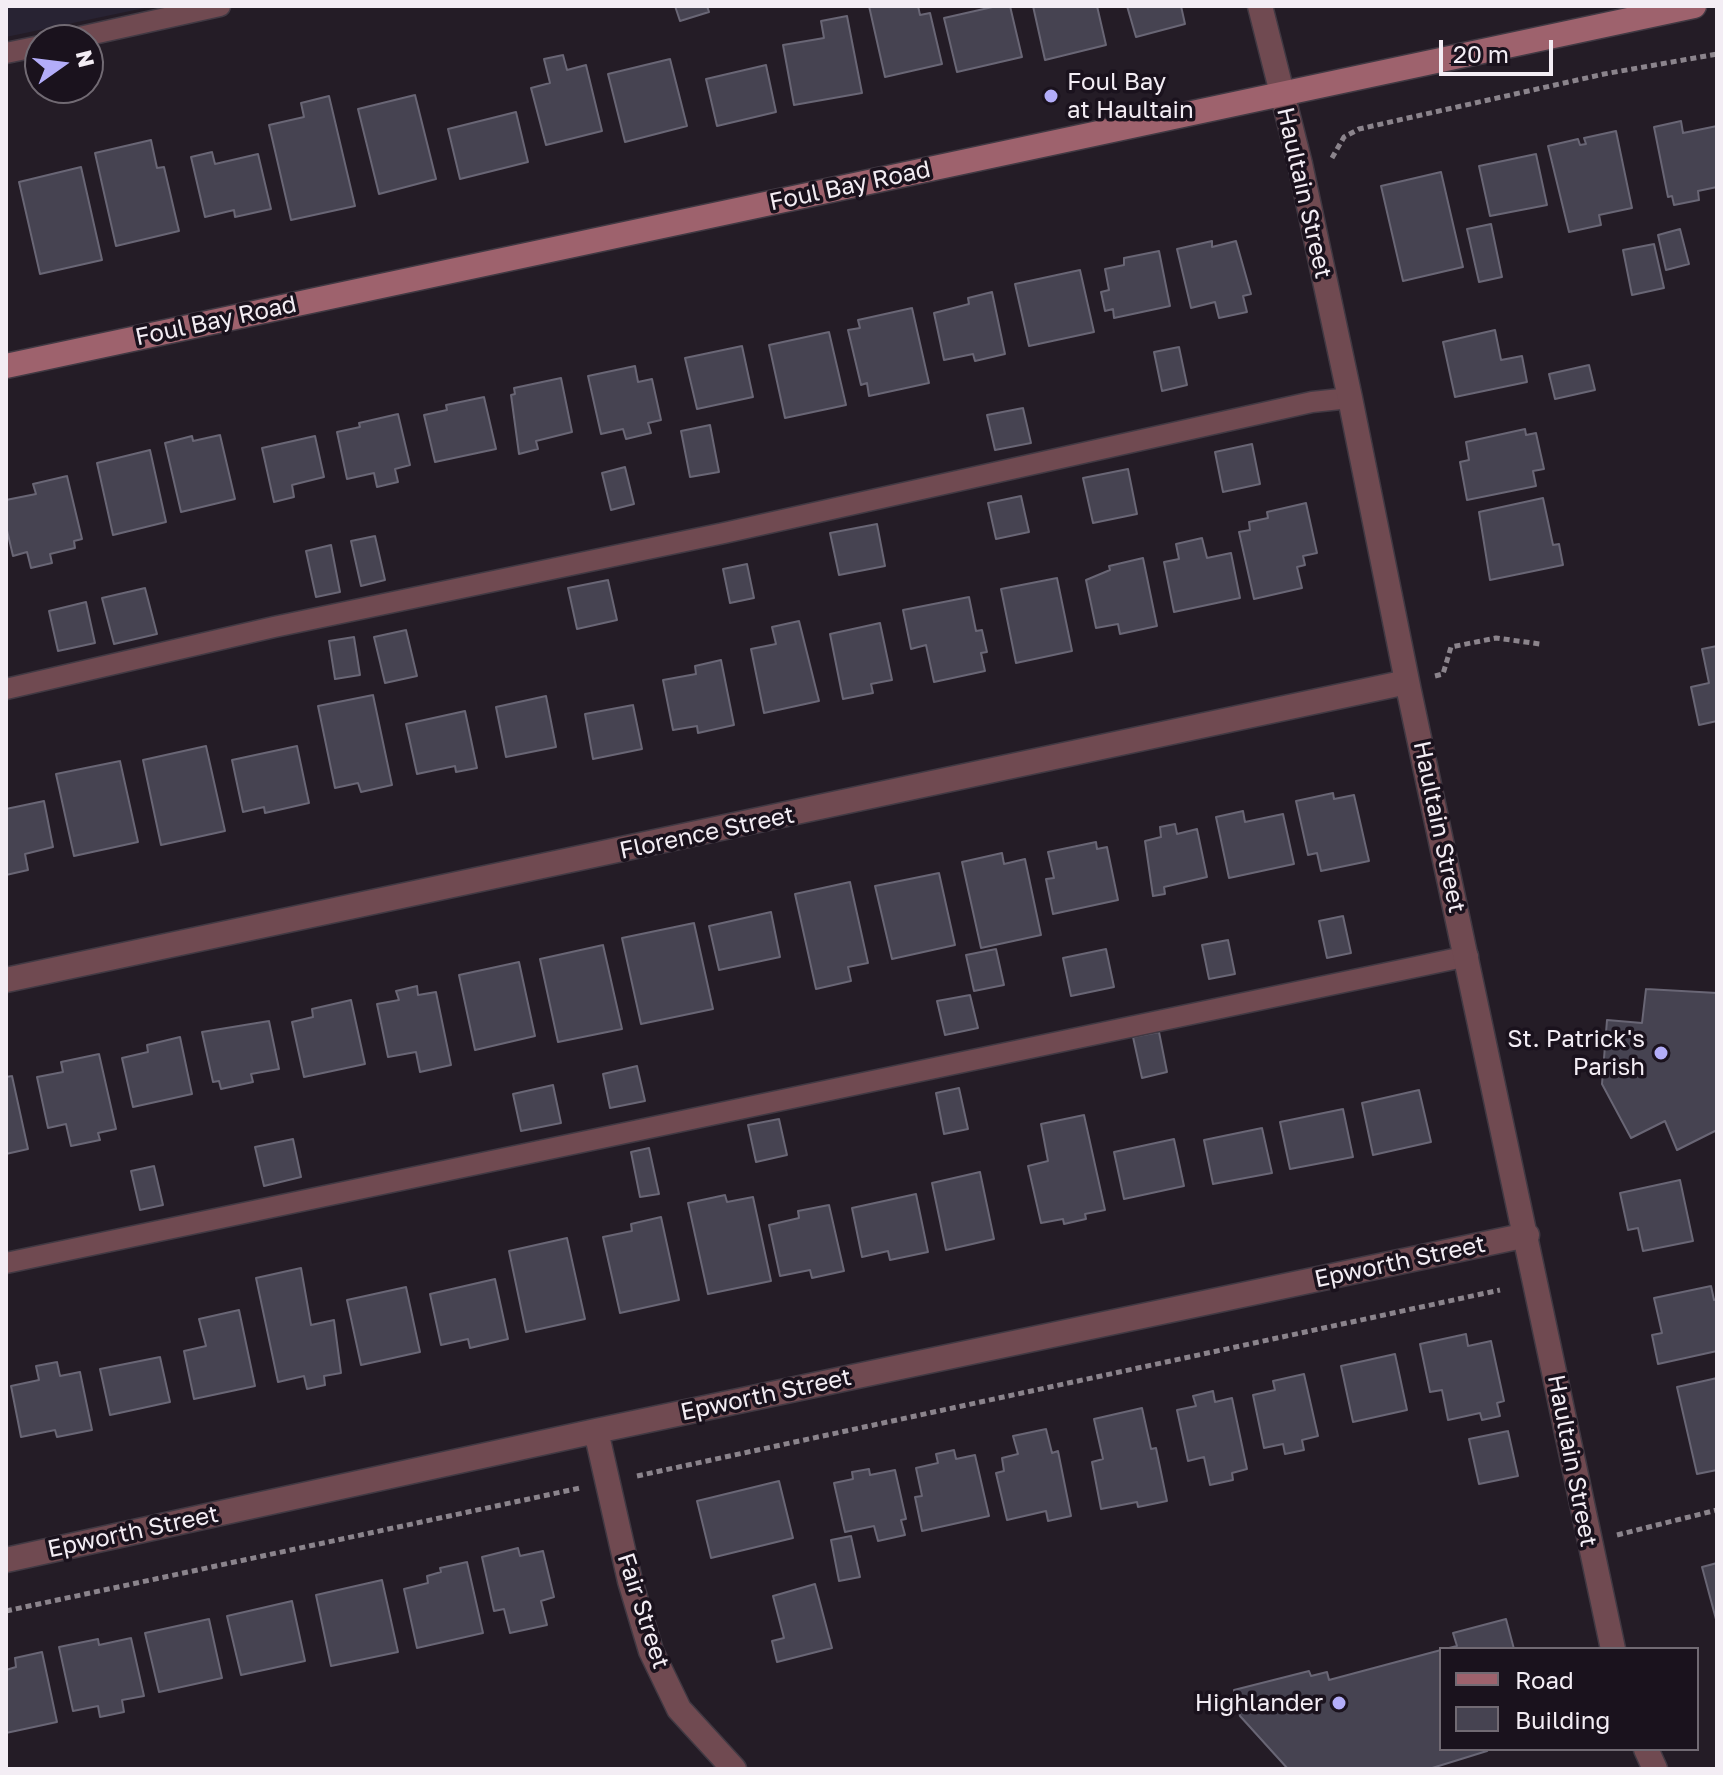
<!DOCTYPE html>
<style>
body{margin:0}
#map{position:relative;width:1723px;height:1775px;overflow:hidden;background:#241c26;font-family:"Golos Text",sans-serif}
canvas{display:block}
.frame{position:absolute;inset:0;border:8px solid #f3edf4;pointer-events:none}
.legend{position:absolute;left:1439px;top:1647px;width:260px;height:104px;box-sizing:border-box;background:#1a121d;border:2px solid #716a73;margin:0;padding:10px 14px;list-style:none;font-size:24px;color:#f3edf4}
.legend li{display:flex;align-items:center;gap:16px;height:40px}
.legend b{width:40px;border:2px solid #716a73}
.north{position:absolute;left:24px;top:24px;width:80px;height:80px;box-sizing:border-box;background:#1a121d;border:2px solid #716a73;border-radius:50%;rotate:76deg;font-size:22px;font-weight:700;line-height:32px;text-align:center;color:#f3edf4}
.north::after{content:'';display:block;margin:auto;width:28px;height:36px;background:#b3adf9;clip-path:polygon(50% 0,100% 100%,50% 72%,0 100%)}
.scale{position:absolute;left:1439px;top:40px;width:114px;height:36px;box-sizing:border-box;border:4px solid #f3edf4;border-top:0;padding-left:10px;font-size:24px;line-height:28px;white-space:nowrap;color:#f3edf4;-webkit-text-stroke:6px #1a121d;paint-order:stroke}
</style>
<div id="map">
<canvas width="1723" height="1775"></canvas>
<div class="frame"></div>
<ul class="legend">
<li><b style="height:10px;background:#9e626d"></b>Road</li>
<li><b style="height:22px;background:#464351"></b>Building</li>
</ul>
<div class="north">N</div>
<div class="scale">20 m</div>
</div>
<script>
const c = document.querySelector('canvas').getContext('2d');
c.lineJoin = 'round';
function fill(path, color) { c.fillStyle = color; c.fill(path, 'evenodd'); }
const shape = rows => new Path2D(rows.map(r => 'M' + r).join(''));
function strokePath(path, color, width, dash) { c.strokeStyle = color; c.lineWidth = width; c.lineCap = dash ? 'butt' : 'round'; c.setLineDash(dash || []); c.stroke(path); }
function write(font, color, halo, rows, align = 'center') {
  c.font = font + ' "Golos Text",sans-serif'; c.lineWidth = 7; c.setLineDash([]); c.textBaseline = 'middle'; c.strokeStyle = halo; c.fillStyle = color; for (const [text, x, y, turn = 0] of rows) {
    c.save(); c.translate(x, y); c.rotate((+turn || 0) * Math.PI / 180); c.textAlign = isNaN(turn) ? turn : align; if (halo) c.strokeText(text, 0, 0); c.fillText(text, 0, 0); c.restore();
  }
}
const education = shape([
 [6,6,154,6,6,37]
]);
const building = shape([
 [675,6,707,6,709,12,680,21,675,6],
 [869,6,918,6,920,15,930,13,942,64,885,77,869,6],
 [997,6,1010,6,1022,57,957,72,944,18,997,6],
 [1033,6,1097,6,1106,45,1045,60,1033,6],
 [1127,6,1181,6,1185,24,1136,37,1127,6],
 [847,16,862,93,794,105,783,45,824,38,821,21,847,16],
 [563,55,567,70,586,65,602,131,546,145,531,88,550,83,544,59,563,55],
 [670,59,687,126,625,142,608,74,670,59],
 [766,65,776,112,717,126,706,79,766,65],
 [415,95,436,179,379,194,358,109,415,95],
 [329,96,355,206,291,220,269,125,304,117,301,103,329,96],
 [516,112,528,162,460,179,448,129,516,112],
 [1681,121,1683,133,1717,126,1717,187,1698,191,1699,200,1674,205,1672,196,1668,197,1654,127,1681,121],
 [1616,131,1632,208,1599,215,1601,225,1569,232,1548,146,1578,139,1580,145,1586,144,1584,138,1616,131],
 [151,140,157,168,164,167,179,231,116,246,95,153,151,140],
 [212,152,215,164,258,154,271,209,235,217,234,210,205,217,191,157,212,152],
 [1536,154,1547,205,1490,216,1479,166,1536,154],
 [81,167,102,260,40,274,19,182,81,167],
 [1441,172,1463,267,1403,281,1381,186,1441,172],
 [1491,224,1502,277,1479,282,1467,229,1491,224],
 [1680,229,1689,264,1666,270,1658,235,1680,229],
 [1212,241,1212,247,1236,241,1251,294,1243,296,1247,312,1219,318,1215,302,1191,308,1177,249,1212,241],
 [1654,244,1664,288,1632,295,1623,250,1654,244],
 [1159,251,1170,306,1114,318,1113,309,1105,311,1101,292,1109,290,1105,269,1124,265,1124,258,1159,251],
 [1080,270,1094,332,1029,346,1015,284,1080,270],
 [992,292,1005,354,975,361,973,354,944,360,934,313,969,304,968,298,992,292],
 [912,308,929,383,869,396,867,383,861,385,848,330,860,328,858,320,912,308],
 [1495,330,1501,360,1522,356,1527,382,1455,397,1443,342,1495,330],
 [829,332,846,405,785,418,769,345,829,332],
 [742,346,753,397,697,409,685,358,742,346],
 [1179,347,1187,385,1162,391,1154,352,1179,347],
 [1589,365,1595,390,1555,399,1549,374,1589,365],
 [635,366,638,382,652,379,661,420,648,423,651,433,626,439,623,429,601,434,588,376,635,366],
 [561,378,572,432,536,441,538,449,519,454,511,395,515,394,514,388,561,378],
 [484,397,496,449,435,462,424,415,447,410,446,405,484,397],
 [1023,408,1031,443,995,450,987,415,1023,408],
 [398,414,410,465,395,469,398,482,377,487,374,473,347,479,337,432,360,427,359,423,398,414],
 [710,425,719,472,690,477,681,431,710,425],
 [1525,429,1526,435,1536,433,1544,469,1533,471,1536,486,1467,500,1460,462,1469,460,1466,442,1525,429],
 [220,435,235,499,181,512,165,443,192,436,193,441,220,435],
 [315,436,324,477,292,485,294,497,274,502,262,448,315,436],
 [1252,444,1260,484,1223,492,1215,452,1252,444],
 [150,450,166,522,113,535,97,463,150,450],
 [625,467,634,504,611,510,602,473,625,467],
 [1128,469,1137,514,1093,523,1083,478,1128,469],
 [67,476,82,539,74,541,75,548,50,554,52,563,31,568,27,552,13,556,6,526,6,500,36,494,33,484,67,476],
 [1021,496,1029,532,996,539,988,503,1021,496],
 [1543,498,1553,545,1559,544,1563,565,1490,580,1479,512,1543,498],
 [1306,503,1317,553,1303,556,1305,565,1297,567,1302,588,1254,599,1239,532,1250,530,1249,522,1268,518,1267,512,1306,503],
 [877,524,885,566,839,575,830,533,877,524],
 [375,536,385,580,361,586,351,541,375,536],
 [1202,538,1207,558,1231,553,1240,598,1174,612,1164,562,1179,559,1176,544,1202,538],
 [331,545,340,592,316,597,306,551,331,545],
 [1143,558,1157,626,1120,634,1118,624,1096,628,1086,580,1110,570,1109,566,1143,558],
 [747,564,754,598,730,603,723,569,747,564],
 [1057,578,1072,651,1016,663,1001,589,1057,578],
 [608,580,617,620,577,629,568,588,608,580],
 [145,588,157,634,114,644,102,598,145,588],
 [969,597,976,631,982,630,987,652,981,653,985,671,934,682,926,645,911,649,903,610,969,597],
 [86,602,95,643,58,651,49,611,86,602],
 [799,621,819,701,764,713,751,649,776,644,772,627,799,621],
 [880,623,892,680,871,684,873,693,843,699,830,634,880,623],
 [406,630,417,676,385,683,374,637,406,630],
 [354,637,360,675,335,679,329,641,354,637],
 [1717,646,1717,721,1699,725,1691,687,1709,683,1702,649,1717,646],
 [721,660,734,725,698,733,697,726,673,730,663,680,696,674,695,666,721,660],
 [373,695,392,785,361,792,358,783,335,788,318,706,373,695],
 [546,696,556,747,506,757,496,707,546,696],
 [633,705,642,749,593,759,585,714,633,705],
 [465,711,477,768,456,772,455,766,417,774,406,724,465,711],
 [206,746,225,831,161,845,143,760,206,746],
 [297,746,309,803,265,813,264,807,243,812,232,760,297,746],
 [120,761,138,842,74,856,56,774,120,761],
 [1333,793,1334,799,1354,795,1369,861,1321,871,1317,853,1308,855,1296,801,1333,793],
 [44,801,53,847,25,854,28,870,6,875,6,809,44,801],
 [1243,811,1245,822,1283,814,1294,864,1229,878,1216,817,1243,811],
 [1175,824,1177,834,1197,829,1207,877,1164,887,1165,894,1153,896,1145,841,1161,837,1160,827,1175,824],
 [1096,842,1097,849,1107,847,1118,900,1053,914,1046,879,1054,878,1048,852,1096,842],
 [1002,853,1004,864,1025,859,1041,935,981,948,962,862,1002,853],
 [939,873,955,945,892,959,875,886,939,873],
 [850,882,868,963,848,967,851,981,816,989,795,894,850,882],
 [771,912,780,957,719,970,709,926,771,912],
 [1343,916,1351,953,1327,958,1319,921,1343,916],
 [694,923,713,1009,641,1024,622,938,694,923],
 [1228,940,1235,974,1209,979,1202,945,1228,940],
 [603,945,622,1029,558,1042,540,959,603,945],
 [996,949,1004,985,974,991,966,955,996,949],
 [1106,949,1114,987,1071,996,1063,958,1106,949],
 [519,962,535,1036,475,1050,459,975,519,962],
 [417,986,418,995,436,992,451,1065,420,1072,416,1052,388,1057,377,1004,399,1000,396,991,417,986],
 [1646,989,1717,993,1717,1130,1677,1150,1665,1121,1631,1138,1602,1084,1607,1020,1642,1023,1646,989],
 [970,995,978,1028,945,1035,937,1001,970,995],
 [351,1000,365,1064,304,1077,292,1022,313,1017,312,1009,351,1000],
 [269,1021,279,1069,251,1074,253,1082,221,1089,219,1081,213,1082,202,1032,269,1021],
 [1159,1032,1167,1072,1142,1078,1133,1037,1159,1032],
 [180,1037,192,1094,133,1107,122,1058,148,1052,147,1045,180,1037],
 [99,1054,116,1129,98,1133,100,1140,71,1146,66,1124,48,1128,37,1077,63,1072,61,1062,99,1054],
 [637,1066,645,1101,610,1108,603,1074,637,1066],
 [12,1076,28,1149,6,1154,6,1077,12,1076],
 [553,1085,561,1123,521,1131,513,1094,553,1085],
 [959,1088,968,1129,944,1134,936,1093,959,1088],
 [1419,1090,1431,1142,1373,1155,1362,1103,1419,1090],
 [1343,1109,1353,1157,1290,1169,1280,1122,1343,1109],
 [1084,1115,1105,1210,1085,1214,1086,1219,1064,1224,1063,1219,1041,1223,1028,1166,1048,1161,1041,1124,1084,1115],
 [779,1119,787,1155,756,1162,748,1125,779,1119],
 [1262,1128,1272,1173,1213,1184,1204,1140,1262,1128],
 [293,1139,301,1177,264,1186,255,1147,293,1139],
 [1174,1139,1184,1186,1124,1199,1114,1152,1174,1139],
 [649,1148,659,1194,640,1197,631,1152,649,1148],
 [154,1166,163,1205,140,1210,131,1171,154,1166],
 [980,1172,994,1239,946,1250,932,1183,980,1172],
 [1680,1180,1693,1241,1643,1251,1638,1228,1628,1230,1620,1193,1680,1180],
 [916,1194,928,1252,890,1260,888,1251,862,1257,852,1208,916,1194],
 [725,1195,727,1202,753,1197,771,1281,708,1294,688,1203,725,1195],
 [829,1205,844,1271,812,1278,810,1270,780,1276,769,1225,799,1218,798,1211,829,1205],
 [661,1217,679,1300,620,1313,603,1237,632,1231,631,1224,661,1217],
 [567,1238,585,1319,526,1332,509,1251,567,1238],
 [301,1268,311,1325,334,1320,341,1373,324,1376,325,1385,307,1389,304,1376,278,1382,256,1278,301,1268],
 [495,1279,508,1339,470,1348,468,1339,441,1345,430,1294,495,1279],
 [1711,1286,1714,1300,1717,1299,1717,1351,1658,1364,1652,1335,1662,1333,1654,1298,1711,1286],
 [406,1287,420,1352,361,1365,347,1300,406,1287],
 [239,1310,255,1386,194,1399,184,1351,206,1346,199,1319,239,1310],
 [1466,1334,1468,1346,1491,1341,1504,1401,1497,1403,1500,1416,1482,1420,1480,1413,1448,1420,1442,1390,1430,1392,1420,1344,1466,1334],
 [1395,1354,1407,1410,1353,1422,1341,1366,1395,1354],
 [160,1357,170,1402,110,1415,100,1369,160,1357],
 [57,1362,60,1376,80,1372,92,1430,57,1437,55,1430,21,1437,11,1386,39,1380,36,1366,57,1362],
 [1304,1374,1318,1436,1302,1440,1304,1450,1285,1454,1283,1444,1264,1448,1253,1395,1275,1390,1273,1381,1304,1374],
 [1717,1378,1717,1470,1697,1474,1677,1387,1717,1378],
 [1213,1391,1215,1402,1232,1398,1247,1469,1232,1473,1233,1480,1210,1485,1204,1457,1188,1461,1177,1410,1196,1406,1193,1396,1213,1391],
 [1142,1408,1151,1449,1156,1448,1167,1501,1138,1507,1137,1502,1101,1509,1092,1462,1103,1459,1094,1419,1142,1408],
 [1046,1429,1052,1453,1058,1451,1071,1516,1048,1521,1046,1511,1007,1520,996,1473,1004,1471,1002,1458,1018,1454,1013,1436,1046,1429],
 [1508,1431,1518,1476,1479,1484,1469,1439,1508,1431],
 [954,1450,956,1459,975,1455,989,1516,922,1531,915,1497,922,1496,916,1468,938,1463,936,1454,954,1450],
 [869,1469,870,1475,895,1470,906,1519,901,1520,905,1535,878,1541,874,1526,845,1532,834,1483,853,1479,852,1472,869,1469],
 [779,1481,793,1538,711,1558,697,1501,779,1481],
 [851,1536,860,1577,839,1581,831,1540,851,1536],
 [518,1548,520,1556,543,1551,554,1597,541,1601,547,1625,510,1633,504,1609,494,1611,482,1557,518,1548],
 [467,1562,483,1633,417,1648,404,1589,428,1583,427,1576,441,1572,440,1568,467,1562],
 [1717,1563,1717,1623,1702,1567,1717,1563],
 [382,1580,398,1652,331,1666,316,1595,382,1580],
 [815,1584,832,1648,777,1662,772,1641,784,1638,773,1596,815,1584],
 [292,1601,305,1661,241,1675,227,1616,292,1601],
 [209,1619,222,1678,159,1692,145,1633,209,1619],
 [1506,1619,1514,1649,1445,1649,1457,1646,1453,1633,1506,1619],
 [131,1638,144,1696,122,1700,124,1712,100,1717,98,1706,73,1711,59,1647,98,1639,99,1645,131,1638],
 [1441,1650,1441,1749,1489,1749,1487,1751,1429,1769,1288,1769,1240,1716,1234,1690,1309,1671,1311,1676,1327,1672,1329,1680,1441,1650],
 [42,1652,57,1722,6,1733,6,1670,16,1667,15,1658,42,1652]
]);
const path = shape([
 [1332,158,1344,137,1359,129,1604,74,1717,54],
 [1435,676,1443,674,1451,647,1496,638,1540,644],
 [637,1476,1500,1290],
 [1617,1535,1717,1510],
 [6,1611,580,1488]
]);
const lane = shape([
 [66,40,220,6],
 [6,53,40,46],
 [6,689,274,627,724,533,1312,402,1350,398],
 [6,1263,1468,956]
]);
const street = shape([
 [1260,6,1300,164,1350,398,1409,691,1613,1649],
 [6,980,1407,682],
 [596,1431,630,1581,651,1651,679,1709,734,1769],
 [6,1560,596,1431,1527,1235],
 [1646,1749,1655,1769]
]);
const secondary = shape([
 [6,366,1694,6]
]);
const markers = [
 [1051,96,8,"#b3adf9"],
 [1661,1053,8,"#b3adf9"],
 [1339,1703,8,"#b3adf9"]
];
const poiNames = [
 ["Foul Bay",1067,82,"left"],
 ["at Haultain",1067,110,"left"],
 ["St. Patrick's",1645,1039],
 ["Parish",1645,1067],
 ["Highlander",1323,1703]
];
const streetNames = [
 ["Foul Bay Road",850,186,-12],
 ["Haultain Street",1304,193,77],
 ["Foul Bay Road",216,321,-12],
 ["Haultain Street",1439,827,78],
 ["Florence Street",707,833,-12],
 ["Epworth Street",1400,1262,-12],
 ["Epworth Street",766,1395,-12],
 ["Haultain Street",1572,1461,79],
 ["Epworth Street",133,1532,-12],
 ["Fair Street",643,1611,72]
];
fill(education, '#282333');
fill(building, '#464351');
strokePath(building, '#696675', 2);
strokePath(lane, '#413943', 23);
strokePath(street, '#413943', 27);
strokePath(secondary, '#413943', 27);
strokePath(path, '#8b848c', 5, [6, 4]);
strokePath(lane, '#704a51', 20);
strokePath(street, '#704a51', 24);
strokePath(secondary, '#9e626d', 24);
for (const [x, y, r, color] of markers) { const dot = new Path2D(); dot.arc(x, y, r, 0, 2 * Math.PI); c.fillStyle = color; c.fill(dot); strokePath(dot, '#1a121d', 3); }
write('24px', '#f3edf4', '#1a121d', poiNames, 'right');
write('24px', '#f3edf4', '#1a121d', streetNames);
</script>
